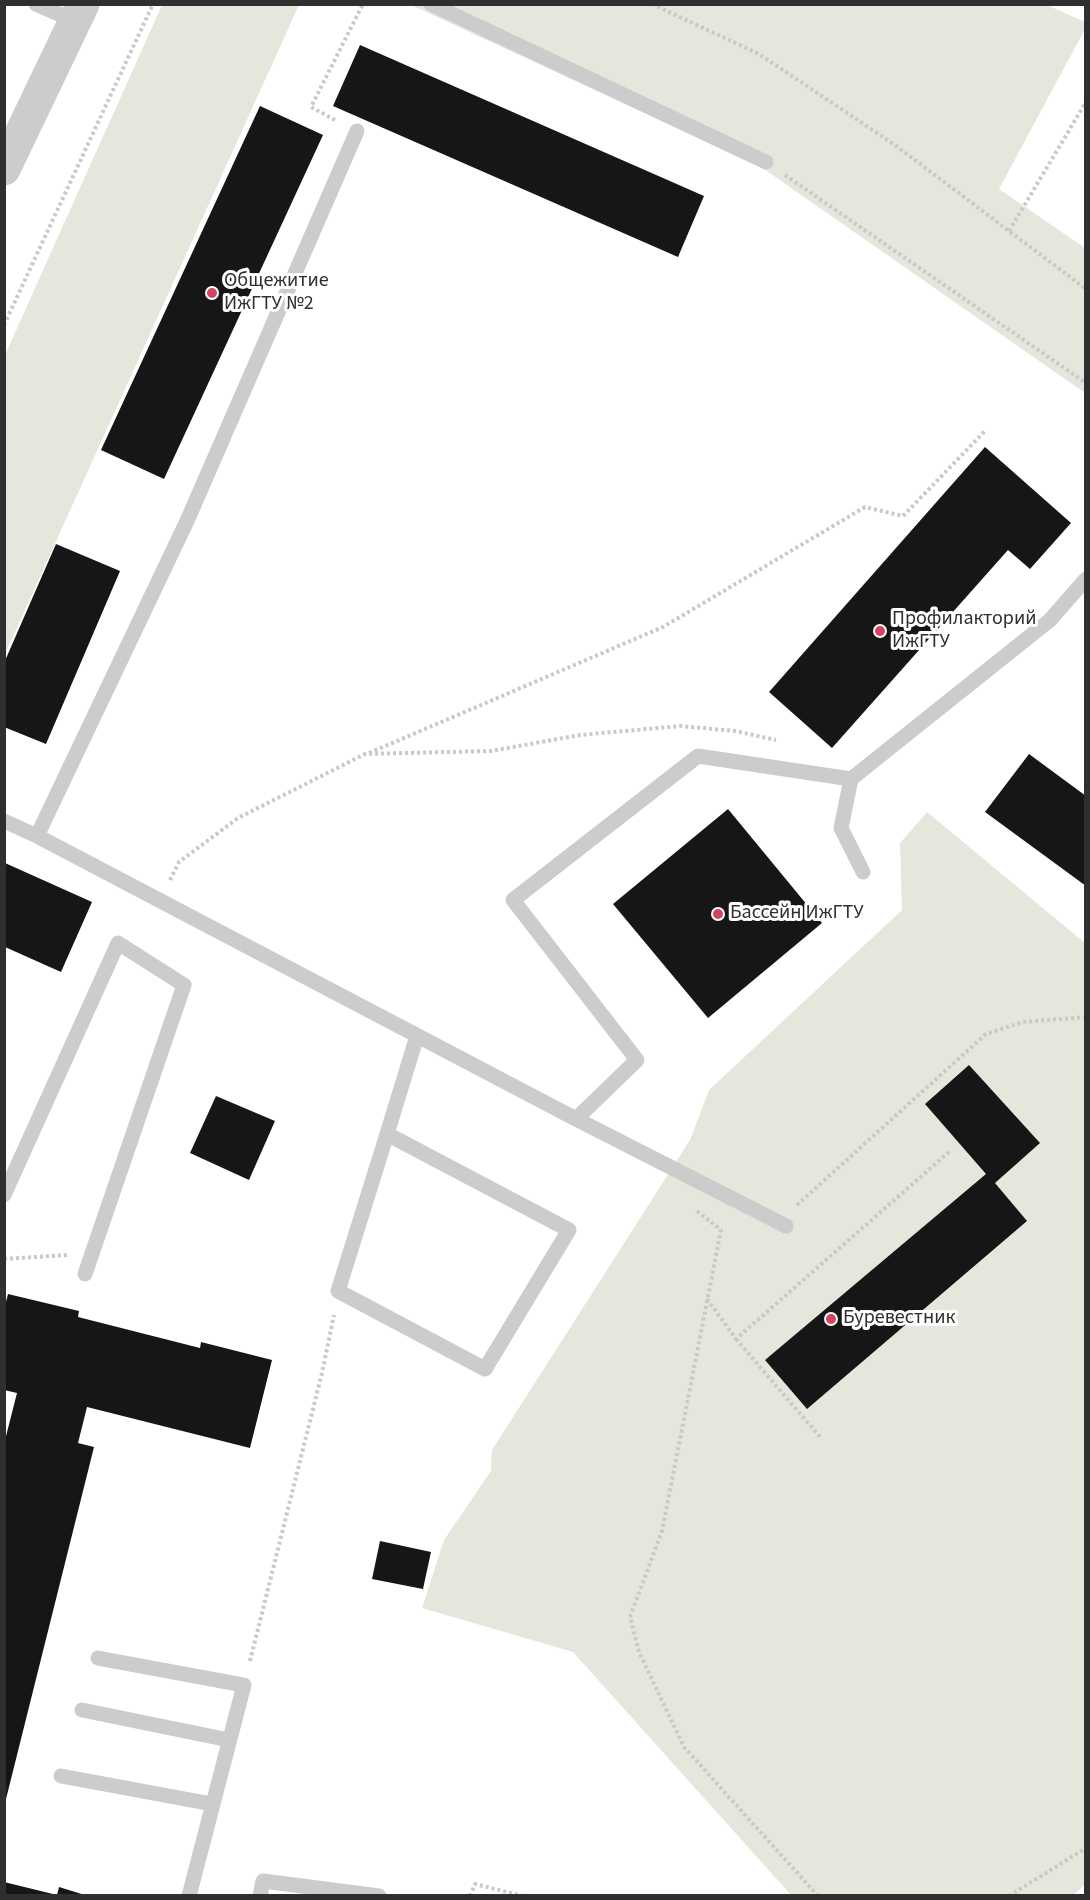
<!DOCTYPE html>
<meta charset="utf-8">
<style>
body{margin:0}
#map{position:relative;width:1090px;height:1900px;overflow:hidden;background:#fff;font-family:"Source Sans 3",sans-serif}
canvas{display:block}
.frame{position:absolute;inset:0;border:6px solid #2f2f2f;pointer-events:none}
</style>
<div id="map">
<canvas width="1090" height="1900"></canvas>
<div class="frame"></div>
</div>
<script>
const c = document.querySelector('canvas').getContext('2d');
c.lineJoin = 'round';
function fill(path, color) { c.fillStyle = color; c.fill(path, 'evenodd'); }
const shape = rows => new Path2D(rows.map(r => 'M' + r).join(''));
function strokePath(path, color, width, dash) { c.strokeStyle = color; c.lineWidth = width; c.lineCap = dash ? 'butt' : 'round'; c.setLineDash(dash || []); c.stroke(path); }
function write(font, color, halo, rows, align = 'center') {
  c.font = font + ' "Source Sans 3",sans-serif'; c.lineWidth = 6; c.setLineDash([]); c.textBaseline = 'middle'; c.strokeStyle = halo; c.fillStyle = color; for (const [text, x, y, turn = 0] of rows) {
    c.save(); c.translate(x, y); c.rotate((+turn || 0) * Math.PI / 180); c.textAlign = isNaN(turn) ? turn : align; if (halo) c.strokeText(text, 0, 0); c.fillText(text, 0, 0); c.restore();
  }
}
const green = shape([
 [1045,4,1085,22,1085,29,999,189,1085,248,1085,393,761,167,411,5],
 [162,5,299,5,5,654,5,355],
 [927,812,1085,943,1085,1884,1073,1896,791,1895,573,1652,422,1608,444,1540,491,1471,492,1450,690,1140,709,1090,902,910,900,843]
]);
const building = shape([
 [360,45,704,196,678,257,333,106],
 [260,106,323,135,164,479,101,450],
 [985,447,1071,523,1030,569,1008,550,832,748,769,692],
 [56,544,120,571,46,744,4,727,4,663],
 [1029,754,1086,796,1086,886,985,812],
 [728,809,822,923,708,1018,613,904],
 [5,863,92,902,61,972,5,947],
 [969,1065,1040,1143,995,1183,1027,1221,807,1409,765,1360,986,1174,925,1104],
 [216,1096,275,1121,249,1180,190,1153],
 [8,1294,79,1311,78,1317,200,1348,201,1342,272,1360,250,1448,87,1407,78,1443,94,1447,5,1803,4,1444,17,1393,4,1390,4,1309],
 [380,1541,431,1552,423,1589,372,1579],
 [4,1882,57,1895,59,1887,88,1896,4,1896]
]);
const path = shape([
 [652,4,759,54,895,145,1086,289],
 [335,120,311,107,363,4],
 [785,175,1086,383],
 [1009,231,1086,102],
 [4,325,153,4],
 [369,753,663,627,865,507,903,516,985,431],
 [170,880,179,862,238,818,365,754,491,751,580,735,681,726,735,731,776,740],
 [797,1205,986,1034,1023,1022,1086,1017],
 [697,1211,721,1230,662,1531,630,1617,639,1652,684,1747,818,1896],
 [4,1259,67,1255],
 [707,1299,736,1339,949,1152],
 [736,1339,821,1438],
 [250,1661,322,1373,334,1315],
 [470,1896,475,1884,523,1896],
 [1009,1896,1086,1848]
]);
const service = shape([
 [36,4,75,21],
 [431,4,766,162],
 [4,821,37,836,187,521,357,131],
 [37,836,576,1119,637,1060,513,900,698,756,851,779],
 [863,872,841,828,851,779,1050,620,1086,579],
 [576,1119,786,1226],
 [387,1134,569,1230,485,1369,338,1291,387,1134,417,1036],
 [4,1195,118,943,184,985,85,1274],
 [98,1658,244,1685,189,1896],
 [82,1710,229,1740],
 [61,1776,212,1804],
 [260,1896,263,1881,379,1896]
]);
const tertiary = shape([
 [4,169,83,4]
]);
const markers = [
 [212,293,6,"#d3455e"],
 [880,631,6,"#d3455e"],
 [718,914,6,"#d3455e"],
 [831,1319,6,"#d3455e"]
];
const poiNames = [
 ["Общежитие",224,282],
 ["ИжГТУ №2",224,305],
 ["Профилакторий",892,620],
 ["ИжГТУ",892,643],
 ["Бассейн ИжГТУ",730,914],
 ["Буревестник",843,1319]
];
fill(green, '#e4e8dc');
fill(building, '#161616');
strokePath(path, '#c9c9c9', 4, [3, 3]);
strokePath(service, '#ccc', 15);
strokePath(tertiary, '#ccc', 33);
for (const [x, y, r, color] of markers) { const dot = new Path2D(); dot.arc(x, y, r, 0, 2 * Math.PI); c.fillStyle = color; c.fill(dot); strokePath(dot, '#fff', 2); }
write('20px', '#2f2f2f', '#fff', poiNames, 'left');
</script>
